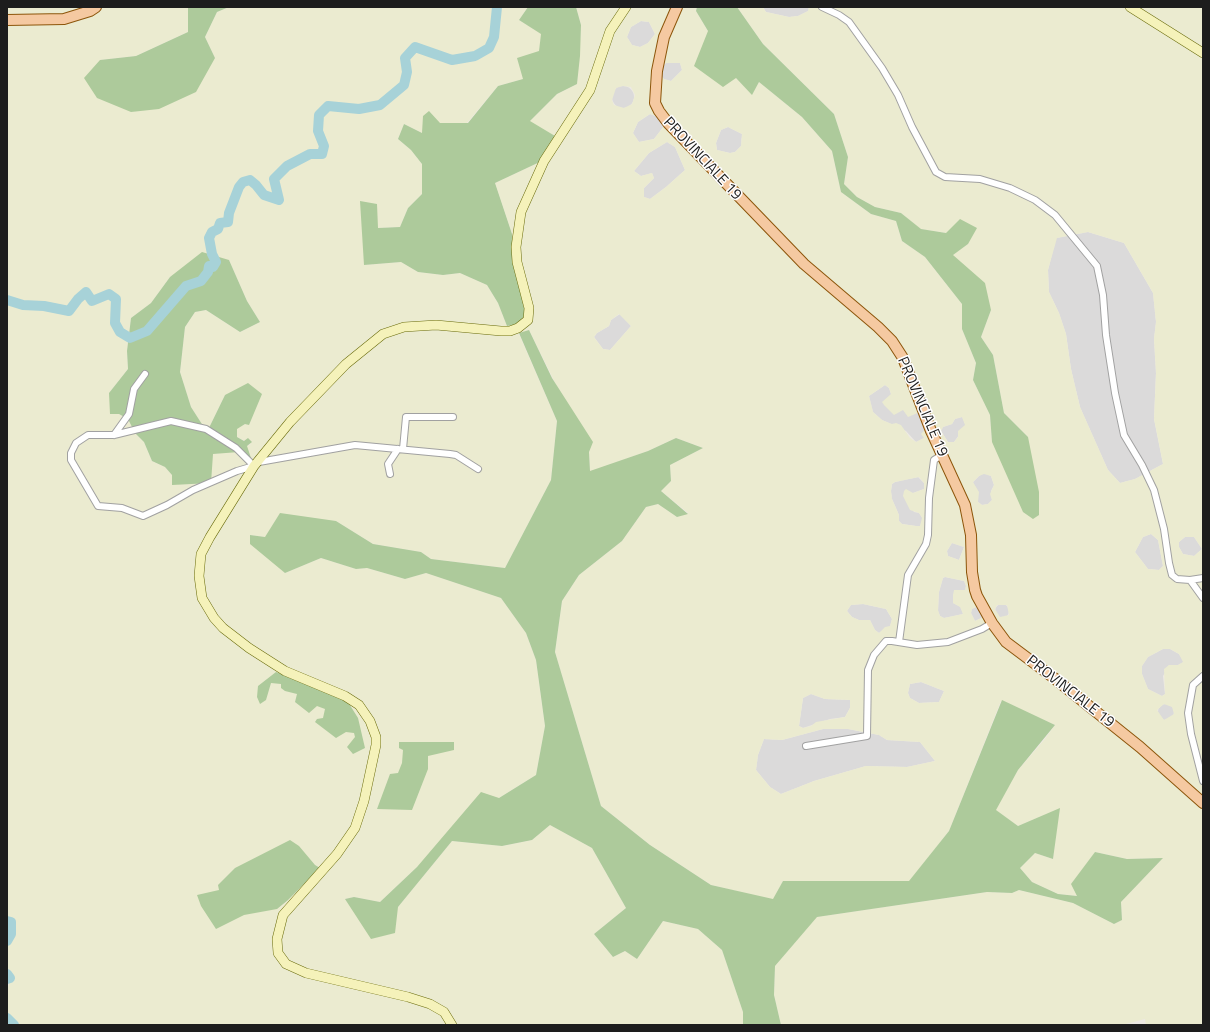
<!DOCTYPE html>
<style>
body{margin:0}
#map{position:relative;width:1210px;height:1032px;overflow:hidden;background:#ede9e3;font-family:"Titillium Web",sans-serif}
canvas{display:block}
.frame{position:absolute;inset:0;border:8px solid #1d1d1d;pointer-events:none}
</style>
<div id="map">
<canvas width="1210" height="1032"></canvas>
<div class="frame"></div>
</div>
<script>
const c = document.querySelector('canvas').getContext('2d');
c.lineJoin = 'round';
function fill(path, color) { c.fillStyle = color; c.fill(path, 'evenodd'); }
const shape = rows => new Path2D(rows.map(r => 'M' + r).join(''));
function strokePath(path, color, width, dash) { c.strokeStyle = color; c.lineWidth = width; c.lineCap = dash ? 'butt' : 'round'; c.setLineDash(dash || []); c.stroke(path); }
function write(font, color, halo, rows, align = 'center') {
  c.font = font + ' "Titillium Web",sans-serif'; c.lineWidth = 3; c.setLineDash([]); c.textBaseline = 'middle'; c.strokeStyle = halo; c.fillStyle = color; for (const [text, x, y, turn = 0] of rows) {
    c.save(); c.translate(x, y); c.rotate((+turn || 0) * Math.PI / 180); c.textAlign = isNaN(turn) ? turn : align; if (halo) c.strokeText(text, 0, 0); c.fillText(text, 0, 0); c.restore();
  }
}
const residential = shape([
 [763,7,809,7,808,11,798,16,789,17,766,12],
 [641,21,649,22,655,34,648,43,640,47,632,45,627,37,631,27],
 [666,63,680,63,682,70,671,81,664,79,660,75,660,69],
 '612 97a11 11 0 1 1 22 0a11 11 0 1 1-22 0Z',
 [650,114,661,118,664,126,654,139,639,142,633,133,638,122],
 [728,127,742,134,741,146,735,152,730,153,717,150,716,143,721,130],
 [667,142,675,147,685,170,666,187,650,199,644,197,644,188,654,178,652,173,641,176,634,171,649,153],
 [1088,232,1124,243,1153,293,1156,322,1154,339,1156,373,1154,419,1163,464,1135,479,1120,483,1108,470,1080,407,1071,369,1066,334,1059,313,1049,292,1048,270,1056,238],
 [620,314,631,326,610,350,603,349,594,337,597,333,609,326,611,320],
 [885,385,889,388,891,394,903,409,920,412,927,423,924,438,916,442,906,431,882,420,873,412,869,396],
 [962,417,966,425,954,442,948,442,941,431,943,427,952,424,955,419],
 [984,473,991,476,994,485,991,491,992,500,988,504,982,505,978,502,973,482,979,476],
 [918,477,924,483,924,489,913,493,907,501,914,512,919,513,923,518,920,526,916,526,902,524,899,521,899,515,892,499,891,491,892,484,895,482],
 [1151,534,1158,540,1163,566,1159,570,1148,569,1135,552,1143,537],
 [1185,537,1194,537,1202,549,1194,556,1183,554,1179,547,1179,542],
 [952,543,964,547,959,560,948,556,947,551],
 [945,577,964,581,966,586,965,590,953,595,953,603,961,607,963,614,944,618,940,616,938,611,939,592,943,578],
 [863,604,886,609,892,619,890,626,879,633,875,630,870,620,859,620,852,617,847,611,851,605],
 '995 611a7 7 0 1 1 14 0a7 7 0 1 1-14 0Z',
 [976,607,980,609,984,617,975,621,971,613,972,609],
 [1163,649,1170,649,1179,654,1184,662,1178,665,1169,665,1163,676,1165,694,1162,696,1148,689,1142,674,1142,666,1148,657],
 [921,682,944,691,939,702,919,703,910,698,908,693,910,684],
 [811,694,825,699,850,700,850,708,845,717,830,719,803,728,799,726,803,698],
 '1158 712a8 8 0 1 1 16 0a8 8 0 1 1-16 0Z',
 [823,729,848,729,879,735,887,740,920,742,935,761,907,767,866,766,814,781,781,794,770,787,756,770,758,755,764,739,782,740]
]);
const farmland = shape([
 [7,7,188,7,188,32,136,56,100,60,215,58,205,37,217,12,229,7,528,7,519,20,542,34,539,51,523,79,498,86,467,123,440,123,422,133,404,124,398,139,411,150,422,164,422,194,408,208,400,227,378,228,364,265,401,262,418,272,443,275,460,273,487,285,498,303,507,326,515,263,512,234,495,183,544,160,530,121,557,94,577,84,581,25,576,7,697,7,696,11,736,78,752,94,759,82,802,117,832,151,841,192,871,214,896,221,902,241,925,257,962,304,962,329,976,363,973,380,990,415,992,442,1028,437,1004,413,993,355,981,337,991,310,952,255,968,244,946,233,920,229,901,213,875,207,857,197,844,184,848,157,834,114,763,44,737,7,763,7,766,12,789,17,798,16,808,11,809,7,1203,7,1203,1025,1146,1025,1145,1019,1122,1025,781,1025,774,995,775,966,816,917,987,892,1012,893,1019,890,1073,903,1114,924,1122,920,1121,902,1163,858,1127,859,1095,852,1078,896,1058,894,1032,882,1020,868,1035,853,1053,859,1059,809,1018,826,995,810,1018,770,1044,740,1055,725,1001,701,949,831,910,881,783,881,774,900,711,885,650,845,601,806,555,652,562,601,579,575,622,541,646,507,658,504,677,517,688,513,661,491,671,481,670,465,703,448,676,438,648,451,590,472,589,452,529,330,519,334,557,421,551,480,505,568,431,559,421,552,373,544,336,521,265,537,250,535,285,573,321,558,356,569,367,568,405,579,426,573,501,598,526,633,536,660,545,726,536,775,499,798,417,867,380,902,354,897,345,899,398,907,452,841,503,846,532,840,550,825,592,848,626,908,594,934,613,957,625,951,637,959,663,921,698,929,722,950,743,1012,743,1025,7,1025,7,992,11,976,7,965],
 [641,21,649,22,655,34,648,43,640,47,632,45,627,37,631,27],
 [666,63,680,63,682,70,671,81,664,79,660,75,660,69],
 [623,86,631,87,635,95,632,104,624,108,614,105,612,100,616,88],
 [650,114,661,118,664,126,654,139,639,142,633,133,638,122],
 [728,127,742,134,741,146,735,152,730,153,717,150,716,143,721,130],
 [667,142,675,147,685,170,666,187,650,199,644,197,644,188,654,178,652,173,641,176,634,171,649,153],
 [1088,232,1124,243,1153,293,1156,322,1154,339,1156,373,1154,419,1163,464,1135,479,1120,483,1108,470,1080,407,1071,369,1066,334,1059,313,1049,292,1048,270,1057,238],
 [229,260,247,301,260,322,240,332,206,310,195,312,185,327,180,372,191,407,207,432,225,395,245,424,237,428,237,437,251,444,247,446,247,450,213,454,172,485,172,475,165,467,152,461,144,442,135,433,128,419,115,412,109,393,128,369,127,351,131,318,151,303,170,277],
 [619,314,631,326,610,350,603,349,594,337,597,333,609,326,611,320],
 [885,385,889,388,891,394,882,402,884,405,894,415,903,410,908,417,920,412,926,428,921,434,924,438,916,442,910,438,901,425,896,423,892,424,882,420,873,412,869,396],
 [962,417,965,425,958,431,958,437,954,442,948,442,941,431,943,427,952,424,955,419],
 [984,474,991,476,994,485,990,494,992,500,988,504,982,505,978,502,979,492,973,482,979,476],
 [919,477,924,483,924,489,913,493,906,489,904,491,903,496,910,510,919,513,922,518,920,526,916,526,902,524,899,521,899,515,892,499,891,491,892,484,895,482],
 [1151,534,1158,540,1163,566,1159,570,1148,569,1135,552,1143,537],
 [1185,537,1194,537,1202,549,1194,556,1183,554,1179,547,1179,542],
 [952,543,964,547,959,560,948,556,947,551],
 [945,577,964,581,966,586,965,590,954,590,953,595,953,603,960,607,963,614,944,618,940,616,938,610,939,592,943,578],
 [863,604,886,609,892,619,890,626,885,627,879,633,875,630,870,620,859,620,852,617,847,611,851,605],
 [997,605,1007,605,1009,615,1000,617,995,609],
 [976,607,980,609,983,617,975,621,971,613,972,609],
 [1163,649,1170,649,1179,654,1183,662,1178,665,1169,665,1164,669,1165,694,1162,696,1148,689,1142,674,1142,666,1148,657],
 [921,682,944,691,939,702,919,703,910,698,908,693,910,684],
 [811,694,825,699,850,700,850,708,845,717,816,722,811,726,803,728,799,726,803,698],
 [1164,704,1172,707,1174,714,1164,720,1157,710],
 [823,729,848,729,879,735,887,740,920,742,935,761,907,767,866,766,814,781,781,794,770,787,756,770,758,755,764,739,782,740]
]);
const forest = shape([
 [188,7,229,7,217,12,205,37,215,58,196,92,159,109,131,112,97,98,84,78,100,60,136,56,188,32],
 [528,7,576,7,581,25,580,56,577,84,557,94,530,121,555,136,544,160,495,183,512,234,515,263,526,318,519,324,507,326,498,303,487,285,460,273,443,275,418,272,401,262,364,265,360,201,377,204,378,228,400,227,408,208,422,194,422,164,411,150,398,139,404,124,422,133,423,116,429,111,440,123,468,123,498,86,523,79,517,58,539,51,541,34,519,20],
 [697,7,737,7,763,44,834,114,848,157,844,184,857,197,875,207,901,213,921,229,946,233,960,219,977,228,968,244,953,255,985,283,991,310,981,337,993,355,1004,413,1028,437,1039,492,1039,515,1033,519,1023,512,992,442,990,415,973,380,976,363,962,329,962,304,925,257,902,241,896,221,871,214,841,192,832,151,802,117,759,82,752,95,736,78,723,87,694,66,708,31,696,11],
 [202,252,229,260,247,301,260,322,240,332,206,310,195,312,185,327,180,372,191,407,207,432,225,395,248,383,262,394,249,425,245,424,237,429,237,437,244,441,248,438,252,442,247,446,251,458,239,452,213,454,211,483,172,485,172,475,165,467,152,461,144,442,135,433,128,419,119,414,110,414,109,393,128,369,127,351,131,318,151,303,170,277],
 [529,330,552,378,593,442,589,452,590,471,648,451,676,438,703,448,670,465,671,481,661,491,688,514,677,517,658,504,646,507,622,541,579,575,562,601,555,652,601,806,650,845,711,885,773,899,783,881,909,881,949,831,1002,700,1055,725,1018,770,996,810,1018,826,1060,808,1053,859,1035,853,1020,868,1032,882,1058,894,1077,896,1071,884,1095,852,1127,859,1163,858,1121,902,1122,920,1114,924,1073,903,1019,890,1012,893,987,892,817,917,775,966,774,995,781,1025,743,1025,743,1012,722,950,698,929,663,921,637,959,625,951,613,957,594,934,626,908,592,848,550,825,532,840,502,846,452,841,398,907,395,933,371,939,345,899,354,897,380,902,417,867,481,792,499,798,536,775,545,726,536,660,526,633,501,598,426,573,405,579,367,568,356,569,321,558,285,573,250,544,250,535,265,537,280,513,336,521,373,544,421,552,431,559,505,568,551,480,557,421,519,333],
 [276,672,348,702,358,718,365,748,353,754,347,747,355,737,354,733,346,732,336,738,315,722,317,719,323,718,325,709,317,706,309,713,295,702,297,694,285,691,281,688,281,684,271,683,266,700,260,704,257,697,258,686],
 [399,742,454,742,454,750,428,756,428,769,412,810,377,809,390,774,398,773,402,763,403,750,399,748],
 [290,840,299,846,315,865,320,868,288,900,277,909,244,915,216,929,201,906,197,895,219,890,218,885,235,868]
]);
const river = shape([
 [7,300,23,305,44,306,69,311,78,299,86,292,92,301,109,294,116,299,115,323,120,332,130,338,147,331,186,286,201,281,208,272,209,266,213,267,216,262,212,254,209,238,212,232,218,229,220,223,228,222,229,213,239,187,243,182,250,180,256,185,264,195,279,200,274,179,287,166,310,154,322,154,324,146,318,131,319,115,328,106,359,109,380,105,404,85,407,72,405,58,415,47,452,60,475,56,489,48,494,37,497,7],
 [7,921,11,922,11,934,7,941],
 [7,974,10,978,7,979],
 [7,1018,14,1025]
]);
const street = shape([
 [822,7,839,15,849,22,882,68,898,95,912,127,936,172,945,177,980,179,1010,188,1035,200,1055,215,1097,266,1103,295,1106,335,1115,393,1124,435,1142,465,1154,490,1164,529,1169,563,1172,575,1177,579,1190,580,1203,598],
 [171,421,206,429,236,448,254,466,237,471,193,490,167,505,143,516,122,508,98,506,71,460,71,453,76,443,88,435,114,435,171,421],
 [114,435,129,414,134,389,145,374],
 [403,449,406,417,453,417],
 [259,462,355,445,450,454,456,455,478,469],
 [390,474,388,464,398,449],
 [1190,580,1203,578],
 [899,642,908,575,926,544,928,535,929,498,934,460,942,455],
 [1203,676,1193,685,1188,713,1191,734,1203,781],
 [806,746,867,736,868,670,874,655,886,641,892,641,917,645,948,642,982,629,992,623]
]);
const secondary = shape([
 [1130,7,1203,53],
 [452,1025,444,1012,430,1004,408,997,306,973,286,964,278,953,277,939,283,915,337,854,355,828,364,801,376,745,376,737,370,721,359,705,345,696,285,671,249,648,223,628,214,618,202,598,199,576,201,554,210,537,254,466,290,422,346,364,383,334,404,327,436,325,501,331,510,331,518,328,528,320,529,308,517,262,516,247,521,212,544,161,590,90,610,31,626,7]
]);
const primary = shape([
 [677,7,664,37,657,71,655,103,659,111,668,123,804,264,878,327,892,341,903,358,931,431,965,505,971,535,972,572,975,590,977,596,992,623,1006,642,1054,678,1140,747,1203,803],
 [7,20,64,19,90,11,96,7]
]);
const streetNames = [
 ["PROVINCIALE 19",702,159,47],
 ["PROVINCIALE 19",922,407,67],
 ["PROVINCIALE 19",1070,692,38]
];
fill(residential, '#dbdada');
fill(farmland, '#ebebd0');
fill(forest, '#adca9b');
strokePath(river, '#a7d2d8', 10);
strokePath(street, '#a1a1a1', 8);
strokePath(secondary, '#6a6c0c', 10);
strokePath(primary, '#8c550a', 12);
strokePath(street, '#fff', 6);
strokePath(secondary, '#f5f2ba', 9);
strokePath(primary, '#f5c9a1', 10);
write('15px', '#1d1d1d', '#fff', streetNames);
</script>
